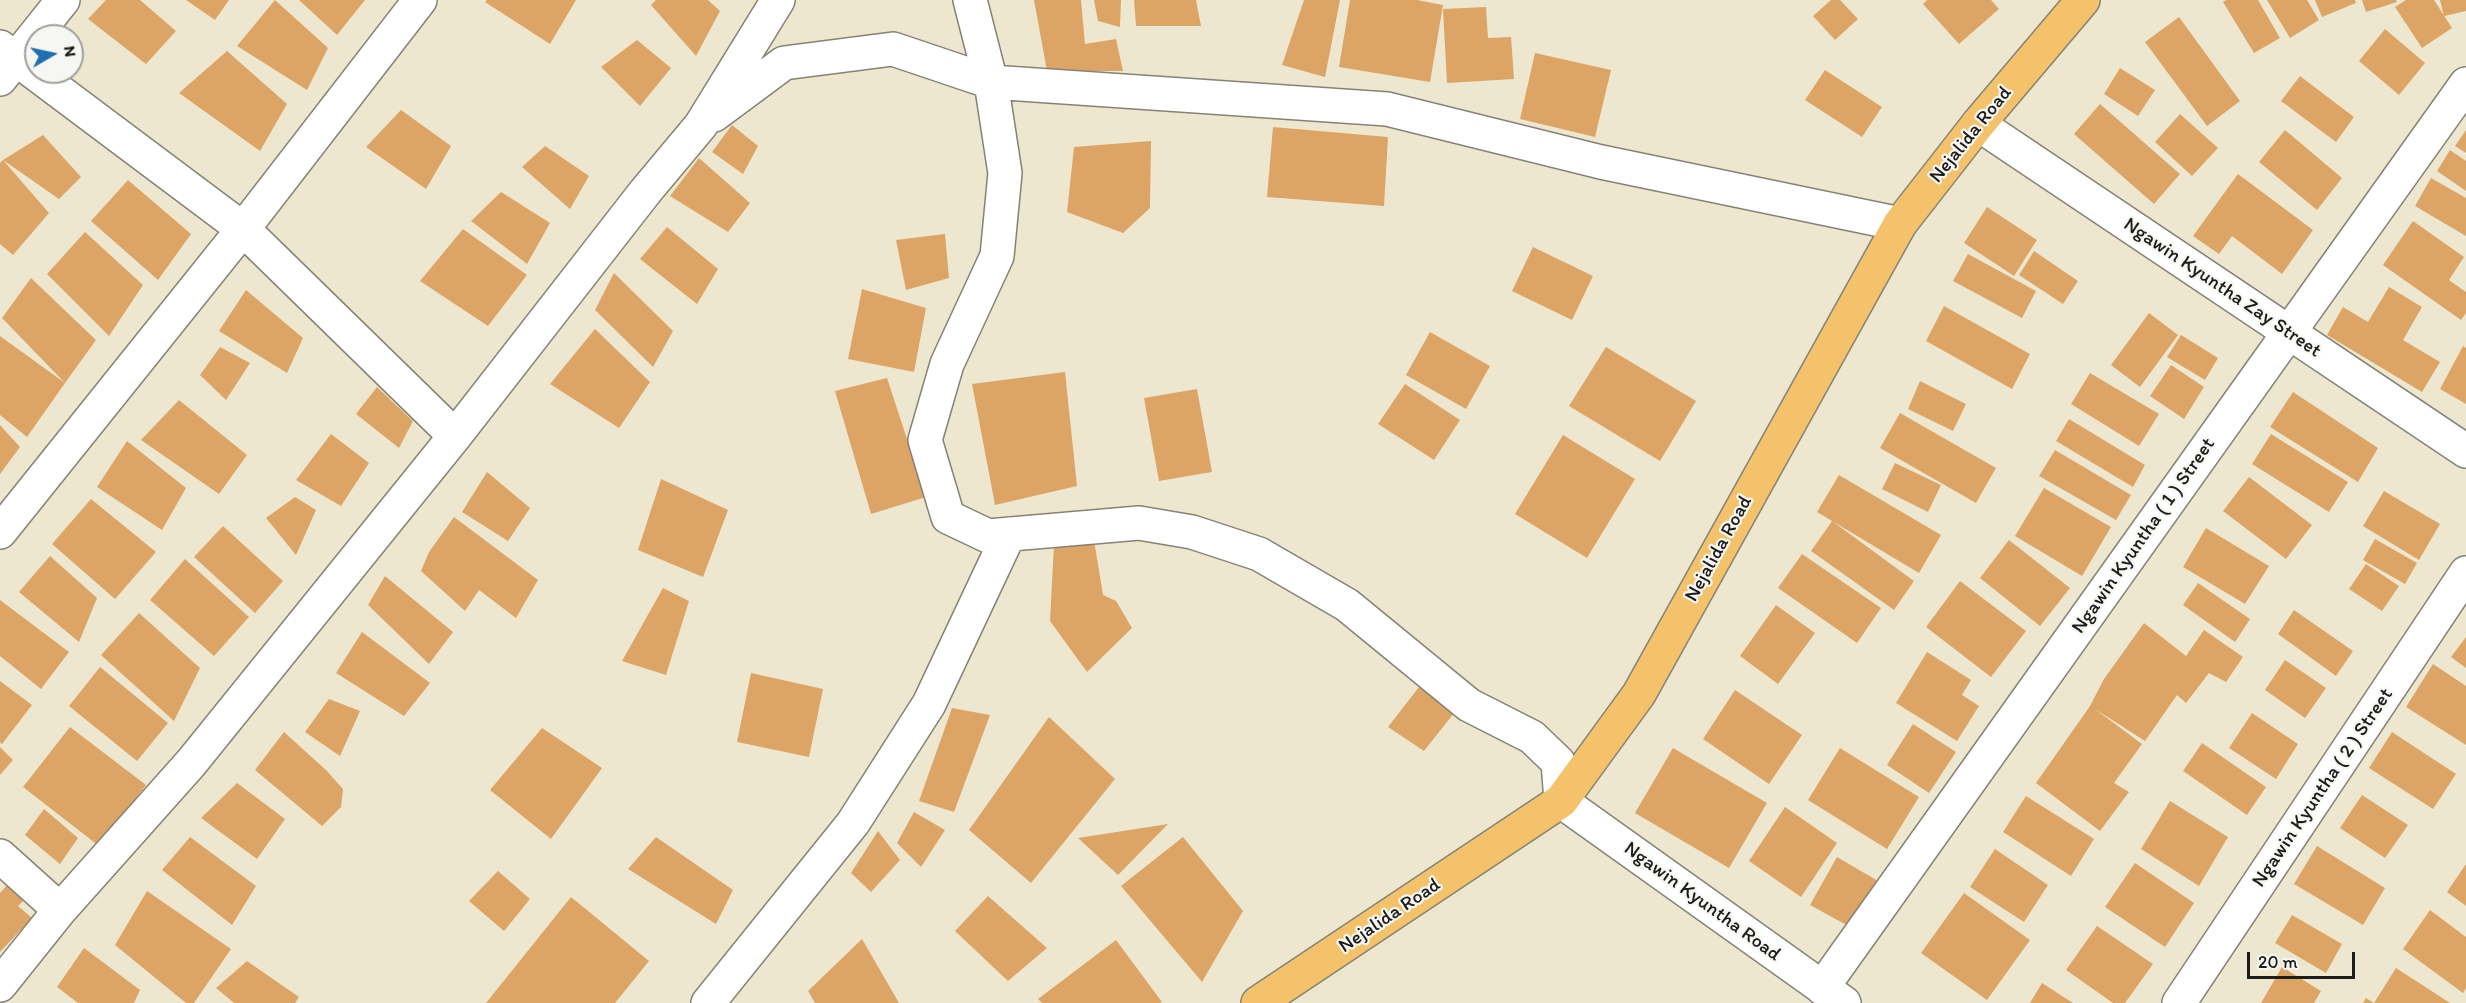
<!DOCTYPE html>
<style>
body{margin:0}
#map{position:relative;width:2466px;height:1003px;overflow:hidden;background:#eee7cf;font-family:Itim,sans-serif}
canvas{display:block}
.north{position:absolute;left:24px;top:24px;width:60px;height:60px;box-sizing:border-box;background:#f6f6f2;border:2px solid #9f9f9c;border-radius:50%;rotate:81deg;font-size:16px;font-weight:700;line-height:24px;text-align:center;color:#1c1c1c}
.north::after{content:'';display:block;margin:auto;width:21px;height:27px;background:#1f6fb2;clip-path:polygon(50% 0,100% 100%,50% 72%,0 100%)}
.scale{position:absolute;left:2247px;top:952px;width:108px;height:27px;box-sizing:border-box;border:3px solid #1c1c1c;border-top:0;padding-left:8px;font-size:18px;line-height:21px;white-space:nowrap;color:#1c1c1c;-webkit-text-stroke:4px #f6f6f2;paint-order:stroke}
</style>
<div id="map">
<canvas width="2466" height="1003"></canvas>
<div class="north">N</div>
<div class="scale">20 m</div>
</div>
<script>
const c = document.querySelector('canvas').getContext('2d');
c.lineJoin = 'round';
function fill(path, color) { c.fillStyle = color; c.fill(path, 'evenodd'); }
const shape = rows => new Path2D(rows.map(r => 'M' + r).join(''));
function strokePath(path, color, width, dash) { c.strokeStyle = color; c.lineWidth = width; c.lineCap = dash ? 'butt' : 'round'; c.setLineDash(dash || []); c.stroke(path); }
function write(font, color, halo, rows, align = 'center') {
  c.font = font + ' Itim,sans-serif'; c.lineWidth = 4.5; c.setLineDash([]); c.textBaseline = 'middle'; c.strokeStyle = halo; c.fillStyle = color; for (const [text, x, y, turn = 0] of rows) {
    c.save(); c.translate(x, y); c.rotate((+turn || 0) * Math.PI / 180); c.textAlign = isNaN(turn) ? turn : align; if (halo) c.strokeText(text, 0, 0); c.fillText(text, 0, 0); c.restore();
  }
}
const building = shape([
 [106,0,140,0,176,31,146,64,88,19],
 [186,0,229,0,215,20],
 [275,0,328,48,307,90,237,46],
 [299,0,365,0,337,35],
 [487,0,576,0,550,44,485,2],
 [656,0,708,0,720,11,696,56,651,5],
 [1034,0,1081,0,1085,44,1116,39,1123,71,1047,71],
 [1094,0,1121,0,1120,27,1098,21],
 [1134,0,1196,0,1201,26,1136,26],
 [1304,0,1340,0,1325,77,1282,65],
 [1350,0,1417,0,1443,5,1430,82,1339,67],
 [1831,0,1840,0,1858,19,1835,40,1813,16],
 [1927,0,1991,0,1999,9,1959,44,1923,4],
 [2226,0,2258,0,2280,38,2254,53,2223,2],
 [2267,0,2307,0,2319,20,2290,38],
 [2315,0,2355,0,2356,3,2322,17],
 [2362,0,2396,0,2397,2,2366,12],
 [2406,0,2434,0,2452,28,2422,48,2395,7],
 [2440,0,2466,0,2466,11,2444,16],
 [1486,7,1488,38,1511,37,1514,79,1447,83,1443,9],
 [2179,17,2240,101,2207,126,2145,42],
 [2385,29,2425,63,2399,95,2359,61],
 [637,40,671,68,640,106,601,67],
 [227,51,287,104,260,151,179,93],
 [1535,53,1611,70,1595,137,1520,119],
 [2120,68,2155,90,2138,116,2104,94],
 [1825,70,1882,107,1862,137,1805,100],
 [2300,76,2354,117,2336,142,2281,101],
 [2100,104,2180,174,2154,204,2074,134],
 [401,110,451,146,426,189,366,147],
 [2180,114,2218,148,2192,176,2155,142],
 [732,125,758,146,743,174,712,152],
 [1273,127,1388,137,1384,206,1267,197],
 [2285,130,2342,178,2317,210,2259,162],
 [2466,130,2466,153,2455,146],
 [43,135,81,177,59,199,3,160],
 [1151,141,1150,208,1123,233,1067,212,1074,147],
 [545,146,589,176,570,209,522,167],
 [2450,150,2466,161,2466,191,2437,171],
 [699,158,750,203,728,232,670,196],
 [3,160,49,213,13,255,0,244,0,163],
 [2238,174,2313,230,2282,274,2232,236,2219,254,2193,236],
 [2431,178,2466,198,2466,236,2415,206],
 [128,180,191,234,158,280,91,221],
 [501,192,550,223,527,264,471,221],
 [1987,207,2037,240,2014,276,1964,243],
 [2413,221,2464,257,2449,280,2466,292,2466,313,2461,320,2383,265],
 [667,227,718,269,697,304,640,259],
 [463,229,527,275,488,326,420,281],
 [85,232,143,285,109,336,47,274],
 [945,234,949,278,906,290,896,240],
 [1533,247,1593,276,1572,320,1512,291],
 [2034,251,2078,281,2063,304,2019,275],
 [1968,254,2036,291,2022,318,1953,281],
 [614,273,673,331,653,367,595,310],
 [31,278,96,340,65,383,2,318],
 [2389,287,2422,307,2403,340,2440,362,2422,392,2327,335,2343,307,2368,322],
 [862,289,926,308,914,372,848,359],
 [246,290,303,338,287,373,219,331],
 [1944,306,2030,354,2012,389,1926,341],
 [2149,313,2178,335,2140,387,2111,365],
 [595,329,650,382,619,428,550,384],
 [1430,332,1490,366,1466,409,1406,375],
 [2181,335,2218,358,2205,380,2167,357],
 [0,336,65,383,27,437,0,415],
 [2463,346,2466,348,2466,404,2440,389],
 [220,347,250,363,226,400,200,375],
 [1606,347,1696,401,1660,461,1569,406],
 [2171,365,2204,387,2184,419,2150,396],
 [1065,372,1077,486,995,505,972,384],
 [2090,373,2159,414,2139,446,2071,404],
 [887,378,926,497,871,514,835,391],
 [1920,381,1966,404,1953,431,1908,409],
 [1405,384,1460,420,1434,460,1378,424],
 [377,387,413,421,399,448,356,414],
 [1197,389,1212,472,1159,481,1144,398],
 [2293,392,2378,448,2358,482,2270,427],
 [179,400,247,455,219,494,141,440],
 [1900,413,1996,468,1976,503,1880,448],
 [2069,419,2145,465,2133,487,2056,441],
 [0,425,20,447,0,474],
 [331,434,369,463,341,506,296,480],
 [2271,434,2348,482,2329,512,2252,464],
 [1563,435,1635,479,1587,558,1515,514],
 [127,441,186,488,162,530,97,487],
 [2055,450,2131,495,2116,520,2039,476],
 [1895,463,1941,485,1928,512,1882,489],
 [487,472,530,508,508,541,462,512],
 [1839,475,1941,535,1919,573,1817,512],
 [2249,477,2312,525,2286,559,2223,511],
 [661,479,728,510,703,577,638,550],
 [2044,488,2111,527,2082,576,2015,536],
 [2384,491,2440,524,2419,560,2363,526],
 [295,497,316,510,296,555,266,518],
 [91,499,156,552,115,599,52,544],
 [454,517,538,580,516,618,479,590,465,611,421,571,429,552],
 [1832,521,1914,581,1894,610,1811,551],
 [223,526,283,581,255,613,194,557],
 [2206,528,2269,566,2245,604,2183,567],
 [2375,539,2417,563,2405,584,2363,560],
 [1094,540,1103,595,1116,601,1132,628,1087,672,1050,621,1054,544],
 [2009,540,2070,588,2040,626,1980,578],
 [1802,554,1881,608,1857,643,1778,588],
 [50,556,97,598,79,642,19,592],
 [185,559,249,617,214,656,150,600],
 [2366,564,2399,586,2382,611,2349,589],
 [385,576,453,632,429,664,368,605],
 [1960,581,2026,631,1991,677,1926,627],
 [2198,583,2250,619,2235,642,2183,605],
 [663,588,689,601,666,675,622,661],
 [0,600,69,652,41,689,0,656],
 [1776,605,1815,633,1778,684,1740,656],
 [2294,610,2353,651,2336,676,2278,634],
 [139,613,200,668,174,721,101,655],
 [2144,623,2186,656,2204,630,2243,657,2226,682,2209,673,2186,703,2177,695,2145,741,2095,709,2142,744,2114,783,2129,792,2100,831,2036,783,2090,706,2104,679],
 [362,632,430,683,404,716,336,673],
 [2466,637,2466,668,2451,657],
 [1927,652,1971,680,1962,695,1979,706,1957,741,1896,703],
 [2285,660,2326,688,2305,718,2265,690],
 [2433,664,2466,686,2466,745,2406,707],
 [100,667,168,723,137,761,69,706],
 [751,673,823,689,809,757,737,742],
 [1426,678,1458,708,1424,751,1388,727],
 [0,681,32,705,2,744,0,742],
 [1735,690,1802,735,1769,784,1703,739],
 [329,699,360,711,340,756,305,732],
 [952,708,990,715,954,812,919,801],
 [2252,713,2298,744,2276,779,2229,748],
 [1049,717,1115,779,1031,883,969,830],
 [1913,724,1956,752,1929,793,1887,765],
 [70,727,146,785,99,846,23,787],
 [542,728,602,768,551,839,490,790],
 [284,732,326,770,343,789,341,807,322,826,255,770],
 [2392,732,2456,774,2433,809,2369,768],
 [2202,743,2266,787,2247,815,2183,771],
 [0,747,13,760,0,775],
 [1673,748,1767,803,1729,868,1635,813],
 [1840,748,1919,797,1887,849,1808,800],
 [237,783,285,819,257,859,201,818],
 [2362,795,2408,825,2385,858,2340,828],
 [2026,796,2094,839,2071,876,2003,832],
 [2170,801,2228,837,2199,886,2141,849],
 [1785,807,1837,843,1801,897,1749,861],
 [44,809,78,838,60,864,25,835],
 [914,812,945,830,921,867,897,843],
 [1168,824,1118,875,1078,838],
 [878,831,900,860,871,892,851,873],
 [190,837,256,886,232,925,162,870],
 [656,837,733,890,716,924,628,869],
 [1183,837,1243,911,1202,982,1121,886],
 [2317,846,2385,888,2363,925,2294,884],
 [1995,849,2048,885,2024,922,1970,887],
 [1837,857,1878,881,1852,928,1810,905],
 [2135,863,2194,903,2165,947,2105,907],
 [2466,864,2466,906,2447,892],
 [498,871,530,899,504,931,469,901],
 [7,885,24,900,18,906,32,918,0,952,0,893],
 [147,891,231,949,194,1003,186,1003,115,945],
 [1964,893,2030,940,1987,1000,1921,953],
 [988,896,1047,948,1008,981,955,931],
 [571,897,649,961,615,1003,486,1003],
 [2430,910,2466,937,2466,988,2463,993,2403,949],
 [2292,915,2342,944,2326,973,2275,943],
 [2097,926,2153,964,2125,1003,2113,1003,2066,970],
 [862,939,899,1003,815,1003,808,991],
 [1116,940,1162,1002,1160,1003,1042,1003,1038,999],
 [84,948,140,990,134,1003,78,1003,57,987],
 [247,961,299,997,295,1003,234,1003,216,988],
 [2282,967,2321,991,2314,1003,2261,1003],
 [2396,968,2450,1003,2363,1003,2366,998,2374,1003],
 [2042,983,2073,1003,2030,1003]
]);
const minor = shape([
 [970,0,991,82,1005,173,997,256,947,364,925,440,948,517,988,536,1139,523,1192,532,1259,554,1347,605,1469,705,1532,737,1558,762,1561,801,1844,1003],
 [0,47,243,229,455,436],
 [0,79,63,0],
 [714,115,784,63,893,49,991,82,1387,109,1601,162,1900,224],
 [1978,124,2466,451],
 [0,532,243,229,420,0],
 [0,856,60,910],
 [0,985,60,910,191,763,455,436,645,192,701,125,778,0],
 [1822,988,2466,84],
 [708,1003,853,823,929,704,1009,534],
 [2179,1003,2466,573]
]);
const major = shape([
 [1258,1003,1561,801,1639,694,1900,224,1978,124,2083,0]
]);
const streetNames = [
 ["Nejalida Road",1971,135,-51],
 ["Ngawin Kyuntha Zay Street",2222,288,34],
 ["Ngawin Kyuntha ( 1 ) Street",2144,536,-55],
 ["Nejalida Road",1719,549,-61],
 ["Ngawin Kyuntha ( 2 ) Street",2323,788,-56],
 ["Ngawin Kyuntha Road",1702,902,36],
 ["Nejalida Road",1390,916,-34]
];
fill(building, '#dca566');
strokePath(minor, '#858276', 36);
strokePath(major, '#858276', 36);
strokePath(minor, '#fff', 33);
strokePath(major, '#f3c26a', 33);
write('20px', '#1c1c1c', '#f6f6f2', streetNames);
</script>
